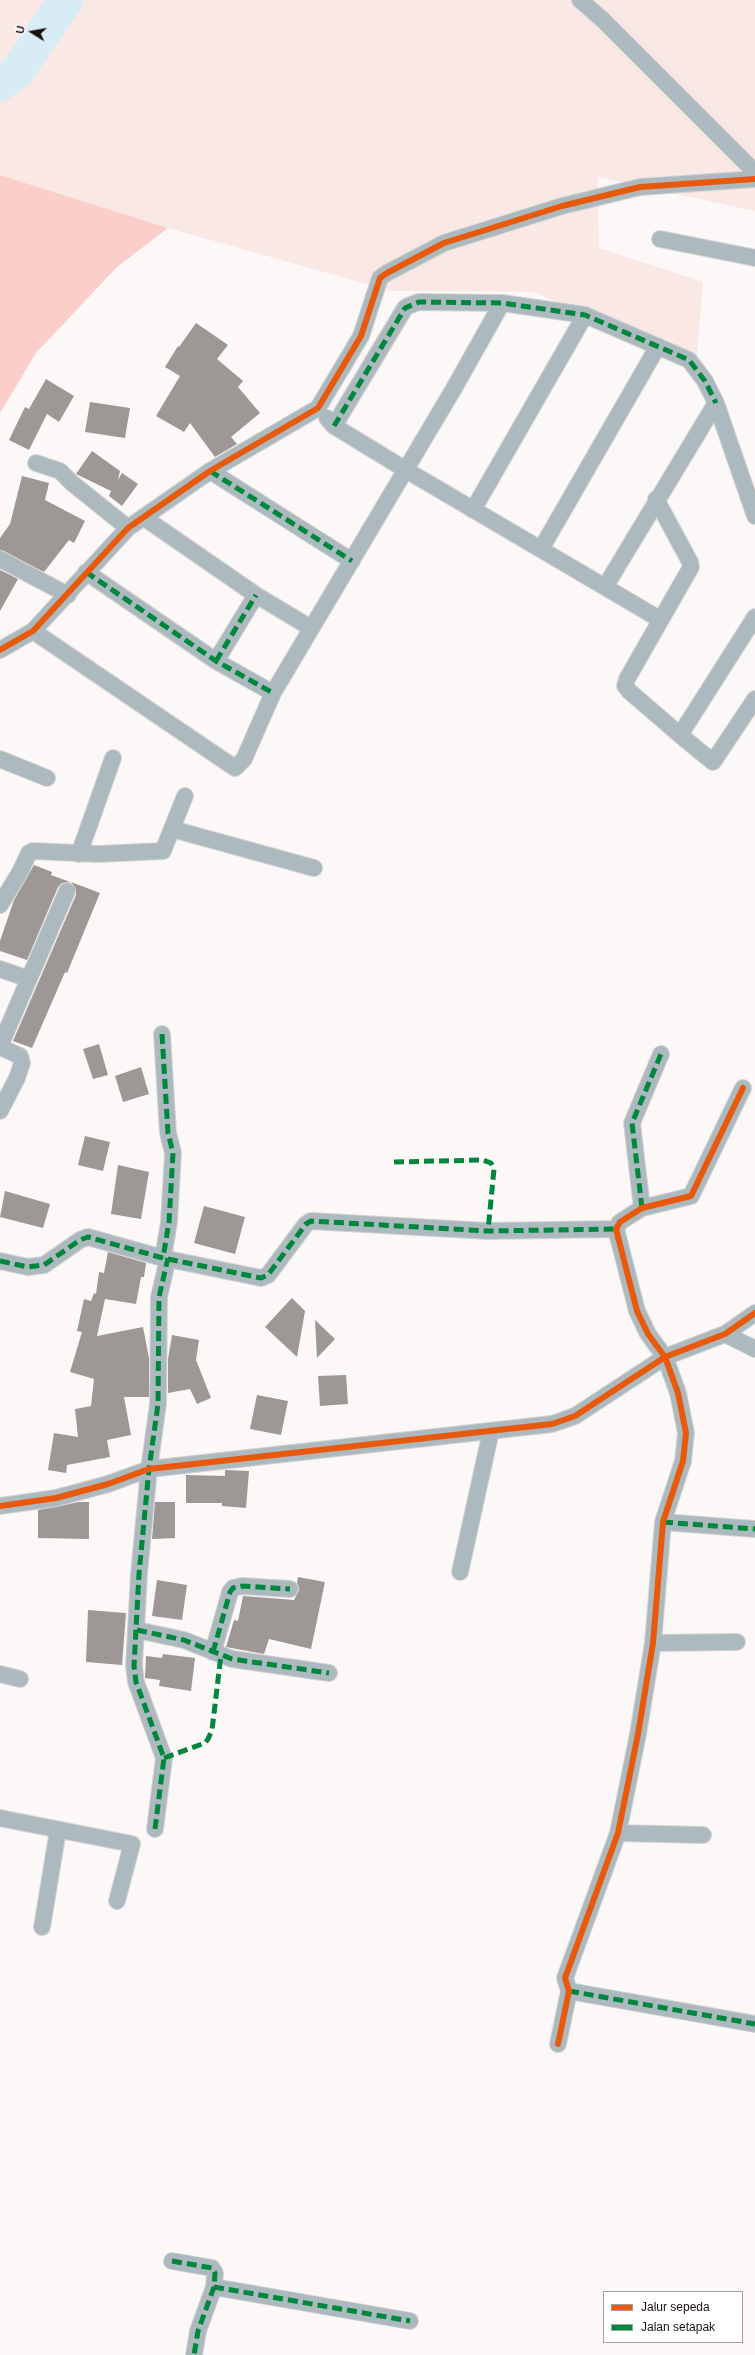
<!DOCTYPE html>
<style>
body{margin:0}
#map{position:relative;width:755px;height:2355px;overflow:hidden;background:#fcf8f7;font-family:Helvetica,sans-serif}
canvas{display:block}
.legend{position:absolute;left:603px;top:2291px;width:140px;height:52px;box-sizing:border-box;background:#fff;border:1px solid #a4a09f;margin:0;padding:5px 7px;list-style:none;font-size:12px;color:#1b1110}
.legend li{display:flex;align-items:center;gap:8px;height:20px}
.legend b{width:20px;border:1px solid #a4a09f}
.north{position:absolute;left:12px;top:12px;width:40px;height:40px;-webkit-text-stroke:3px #fff;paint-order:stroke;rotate:281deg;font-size:11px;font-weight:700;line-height:16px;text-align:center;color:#1b1110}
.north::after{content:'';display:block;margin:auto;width:14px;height:18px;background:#1b1110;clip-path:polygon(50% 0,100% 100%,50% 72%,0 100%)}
</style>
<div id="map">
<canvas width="755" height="2355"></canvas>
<ul class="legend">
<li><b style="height:5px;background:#e8590c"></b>Jalur sepeda</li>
<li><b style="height:5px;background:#00873e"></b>Jalan setapak</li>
</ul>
<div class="north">U</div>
</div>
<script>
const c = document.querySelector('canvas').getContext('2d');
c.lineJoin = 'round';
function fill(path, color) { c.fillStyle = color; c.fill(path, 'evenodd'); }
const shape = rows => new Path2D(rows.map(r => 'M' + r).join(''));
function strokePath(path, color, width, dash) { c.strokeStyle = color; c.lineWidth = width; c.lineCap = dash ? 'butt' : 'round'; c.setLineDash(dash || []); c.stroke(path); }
const green = shape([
 [0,0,755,0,755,211,598,177,599,248,703,282,696,365,534,292,391,291,168,228,0,175]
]);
const forest = shape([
 [0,175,168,228,117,267,36,353,0,413]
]);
const river = shape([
 [0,84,17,72,66,0]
]);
const building = shape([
 [196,323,228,345,217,359,243,381,238,387,260,413,231,437,237,444,215,457,190,423,184,432,156,416,180,376,165,367,178,346,179,347],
 [46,379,74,396,59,422,47,414,29,450,9,440,25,407,29,409],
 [90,402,130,408,125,438,85,432],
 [92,451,120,471,118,480,122,473,138,484,122,506,109,496,111,491,76,474],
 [22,476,49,483,45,500,85,521,74,543,69,540,44,572,0,550,0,538,10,524],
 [0,570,18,579,0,611],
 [34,865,52,872,51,875,70,882,62,883,58,887,27,960,0,951,0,941,14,900],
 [71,882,100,893,67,973,65,972,32,1048,13,1041,76,895,76,890],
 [99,1044,108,1075,93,1079,83,1049],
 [141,1067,149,1094,123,1102,115,1076],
 [85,1136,110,1142,103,1171,78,1165],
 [118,1165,149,1172,141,1219,111,1214],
 [5,1191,50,1204,43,1228,0,1217],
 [204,1206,245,1217,235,1254,194,1243],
 [108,1252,146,1263,144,1277,141,1277,136,1304,105,1299,97,1336,143,1327,149,1358,149,1397,124,1397,131,1435,107,1440,110,1457,67,1465,66,1473,48,1470,54,1433,78,1437,75,1409,91,1406,94,1379,70,1372,82,1332,77,1331,84,1299,91,1301,94,1293,96,1294,99,1272,104,1273],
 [292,1298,305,1311,297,1357,265,1327],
 [315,1320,335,1339,317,1358],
 [172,1335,199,1340,196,1360,211,1398,197,1404,190,1389,168,1393,168,1359],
 [346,1375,348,1404,320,1406,318,1376],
 [257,1395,288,1401,281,1435,250,1429],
 [225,1470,249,1471,246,1508,222,1506,222,1503,186,1503,186,1475,225,1476],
 [79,1502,89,1502,89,1539,38,1538,38,1510],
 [155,1502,175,1502,175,1538,152,1539],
 [298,1577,325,1582,311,1649,269,1639,264,1654,226,1647,234,1620,238,1621,243,1596,294,1600,299,1590,297,1583],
 [157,1580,187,1585,182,1620,152,1616],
 [88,1610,126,1613,122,1665,86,1662],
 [163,1654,195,1658,191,1691,159,1686,160,1680,145,1678,146,1656,162,1658]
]);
const minor = shape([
 [580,0,603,20,755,172],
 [660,239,755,258],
 [327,418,334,426,406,470,661,620],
 [334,426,405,308,408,306,419,302,502,303,585,315,689,360,705,381,716,403,755,516],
 [36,463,60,471,72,483,128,528],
 [210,471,352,561],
 [656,499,690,562,691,567,627,679,625,686,629,691,680,735,755,617],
 [473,510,585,315],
 [143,517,256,595,311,628],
 [541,549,658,346],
 [0,559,68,595],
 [86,572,216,661,273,693],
 [605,587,716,403],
 [33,631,235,768,244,759,273,693,453,390,502,303],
 [0,650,33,631,128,528,210,471,318,408,361,336,380,278,387,273,444,243,562,206,640,187,755,179],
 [216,661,256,595],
 [680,735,713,762,755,699],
 [0,759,47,778],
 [172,829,314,868],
 [79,854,113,758],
 [0,905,20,872,29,853,33,851,98,854,163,851,185,796],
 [0,969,29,979],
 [162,1034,168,1133,173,1153,169,1222,163,1258],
 [0,1046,67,891],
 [0,1047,20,1056,22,1063,17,1078,0,1111],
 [642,1208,632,1123,661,1054],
 [0,1261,28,1267,44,1265,80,1240,88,1237,163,1258,261,1278,268,1275,306,1224,311,1221,488,1231,616,1229],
 [725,1334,755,1349],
 [0,1506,56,1498,108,1484,149,1469,552,1424,575,1416,665,1357,725,1334,755,1313],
 [663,1522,755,1529],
 [460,1572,491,1431],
 [137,1630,184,1640,232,1659,329,1673],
 [653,1643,737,1642],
 [213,1652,230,1592,233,1588,242,1586,290,1589],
 [0,1674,20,1679],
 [0,1818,132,1844,117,1901],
 [155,1829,164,1758,136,1682,134,1666,139,1574,149,1469,158,1404,159,1297,168,1258],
 [618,1833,703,1835],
 [42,1927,58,1830],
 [569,1991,755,2024],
 [558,2044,569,1991,565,1978,618,1833,638,1734,653,1643,663,1522,683,1461,686,1433,678,1393,665,1357,648,1334,637,1311,616,1229,620,1222,642,1208,691,1196,743,1088],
 [172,2261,212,2268,215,2273,214,2287,198,2331,194,2355],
 [214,2287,410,2321]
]);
const quiet = shape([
 [334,426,405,308,419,302,502,303,585,315,689,360,705,381,716,403],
 [210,471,352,561],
 [86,572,216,661,273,693],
 [216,661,256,595],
 [162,1034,168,1133,173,1153,169,1222,163,1258],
 [394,1162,483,1160,491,1163,494,1169,488,1231],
 [642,1208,632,1123,661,1054],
 [0,1261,28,1267,44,1265,80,1240,88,1237,163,1258,261,1278,268,1275,306,1224,311,1221,488,1231,616,1229],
 [663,1522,755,1529],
 [137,1630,184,1640,232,1659,329,1673],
 [213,1652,230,1592,233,1588,242,1586,290,1589],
 [164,1758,205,1743,208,1739,212,1730,221,1655],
 [155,1829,164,1758,136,1682,134,1666,139,1574,149,1469,158,1404,159,1297,168,1258],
 [569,1991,755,2024],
 [172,2261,212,2268,215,2273,214,2287,198,2331,194,2355],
 [214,2287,410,2321]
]);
const cycleway = shape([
 [0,650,33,631,128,528,210,471,318,408,361,336,380,278,387,273,444,243,562,206,640,187,755,179],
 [0,1506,56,1498,108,1484,149,1469,552,1424,575,1416,665,1357,725,1334,755,1313],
 [558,2044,569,1991,565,1978,618,1833,638,1734,653,1643,663,1522,683,1461,686,1433,678,1393,665,1357,648,1334,637,1311,616,1229,620,1222,642,1208,691,1196,743,1088]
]);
fill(green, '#fae8e5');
fill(forest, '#fbceca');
strokePath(river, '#d8ecf6', 35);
fill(building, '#9d9796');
strokePath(minor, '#d7d4d3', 18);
strokePath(minor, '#acbac0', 16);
strokePath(quiet, '#00873e', 5, [10, 5]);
strokePath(cycleway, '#e8590c', 6);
</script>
